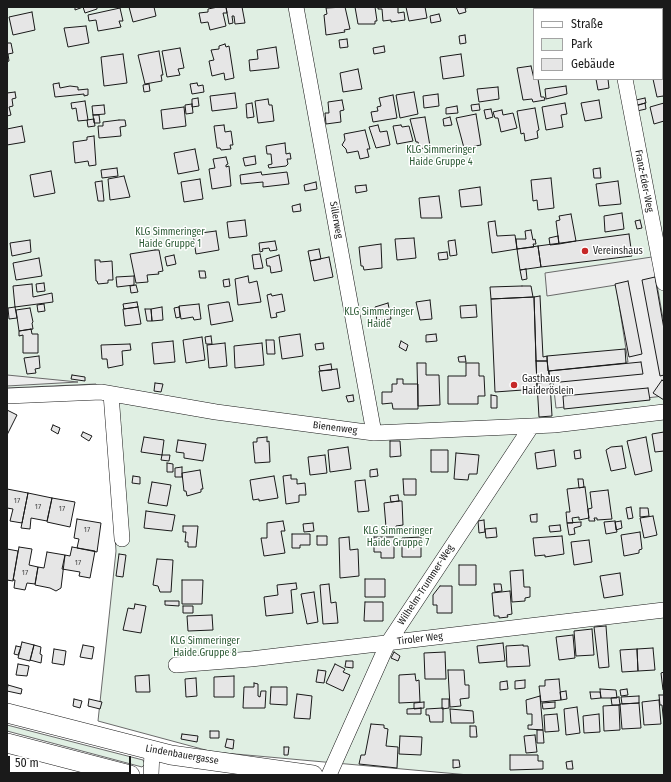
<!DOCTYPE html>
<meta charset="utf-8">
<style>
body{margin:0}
#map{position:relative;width:671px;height:782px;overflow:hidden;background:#fff;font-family:"Fira Sans Condensed",sans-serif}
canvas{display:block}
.frame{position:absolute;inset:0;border:8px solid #1a1a1a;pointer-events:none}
.legend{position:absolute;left:533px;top:8px;width:130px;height:72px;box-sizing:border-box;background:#fff;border:1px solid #a3a3a3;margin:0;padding:5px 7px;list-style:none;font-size:12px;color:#1a1a1a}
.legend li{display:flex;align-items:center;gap:8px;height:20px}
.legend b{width:20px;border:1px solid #a3a3a3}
.scale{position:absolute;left:8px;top:756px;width:123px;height:18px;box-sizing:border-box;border:2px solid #1a1a1a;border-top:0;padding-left:5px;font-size:12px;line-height:14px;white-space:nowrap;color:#1a1a1a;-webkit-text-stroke:3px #fff;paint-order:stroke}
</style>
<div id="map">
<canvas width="671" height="782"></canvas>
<div class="frame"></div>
<ul class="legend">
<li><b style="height:5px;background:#fff"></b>Straße</li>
<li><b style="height:11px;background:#e0efe3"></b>Park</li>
<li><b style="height:11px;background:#e6e6e6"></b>Gebäude</li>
</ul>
<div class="scale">50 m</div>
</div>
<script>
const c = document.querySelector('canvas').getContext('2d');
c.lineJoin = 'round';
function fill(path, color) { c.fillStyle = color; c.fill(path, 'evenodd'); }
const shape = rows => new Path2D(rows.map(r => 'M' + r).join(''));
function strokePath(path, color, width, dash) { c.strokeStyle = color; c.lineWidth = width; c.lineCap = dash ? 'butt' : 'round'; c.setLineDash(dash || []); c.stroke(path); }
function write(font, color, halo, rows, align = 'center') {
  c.font = font + ' "Fira Sans Condensed",sans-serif'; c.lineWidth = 3; c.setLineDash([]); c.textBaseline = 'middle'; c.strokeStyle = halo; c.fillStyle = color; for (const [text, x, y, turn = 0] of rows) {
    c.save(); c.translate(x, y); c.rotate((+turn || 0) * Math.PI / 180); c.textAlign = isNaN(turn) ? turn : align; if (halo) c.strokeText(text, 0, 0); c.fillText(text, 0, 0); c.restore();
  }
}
const green = shape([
 [7,7,664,7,664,775,469,775,213,752,98,721,116,551,106,397,96,384,7,388,7,7],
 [534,9,662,9,662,79,534,79,534,9],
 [7,725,143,760,145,764,142,767,7,731,7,725]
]);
const parking = shape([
 [652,257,664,324,664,396,556,408,552,372,628,362,616,285,547,296,545,273,652,257],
 [7,375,78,382,7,386,7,375]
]);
const building = shape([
 [75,7,97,7,97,9,85,13,83,7,75,10,75,7],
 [129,7,154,7,156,16,133,22,129,7],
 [218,7,226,7,227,13,223,13,226,26,210,30,208,22,201,23,199,13,208,12,208,9,218,7],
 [226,7,242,7,245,23,235,24,234,16,232,16,233,23,229,24,226,7],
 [345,7,350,29,344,30,345,32,326,35,324,15,327,14,326,8,345,7],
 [355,7,375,7,377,21,375,21,375,24,358,24,355,7],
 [378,7,398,7,398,13,404,12,405,20,391,22,391,20,383,21,382,9,378,9,378,7],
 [406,7,425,7,427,18,409,21,406,7],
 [456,7,472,7,465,8,466,12,459,14,456,7],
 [120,8,123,21,119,21,121,27,98,31,96,20,89,21,88,15,120,8],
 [32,12,35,30,13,35,9,17,32,12],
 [439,14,441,21,431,23,430,16,439,14],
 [86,26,89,43,68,47,64,28,86,26],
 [465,35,466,43,460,44,459,36,465,35],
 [347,39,348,47,340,48,339,40,347,39],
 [7,43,11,43,13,53,8,54,9,61,7,62,7,43],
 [225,44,226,47,229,46,234,78,225,80,224,73,212,76,209,61,214,60,211,50,219,49,219,46,225,44],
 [384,46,385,52,374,54,373,48,384,46],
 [276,47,279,68,250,71,249,60,258,59,257,50,276,47],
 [180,48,184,68,178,69,180,75,167,77,162,51,180,48],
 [662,49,664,49,664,69,662,70,662,49],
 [159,51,163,75,161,75,162,81,145,84,138,55,159,51],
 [123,54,127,83,104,86,101,57,123,54],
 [461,54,464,76,443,79,440,57,461,54],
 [531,66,534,79,538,79,541,97,544,97,545,100,533,102,532,99,523,100,517,68,531,66],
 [358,69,362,89,343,92,340,73,358,69],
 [662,77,664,77,664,98,663,96,657,97,653,79,662,79,662,77],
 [596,79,608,79,609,88,598,90,596,79],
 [59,83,60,88,70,86,78,87,78,90,88,89,88,95,84,96,84,94,55,97,53,84,59,83],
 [197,83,198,86,203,85,204,92,192,94,190,84,197,83],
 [149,84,150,91,144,92,143,85,149,84],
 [566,86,567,94,546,99,545,89,566,86],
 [498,87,499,99,479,102,477,89,498,87],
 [15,92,16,98,12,99,13,106,9,107,11,115,7,116,7,93,15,92],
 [414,92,418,114,400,118,396,95,414,92],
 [235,93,237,108,212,111,210,96,235,93],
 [438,94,439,106,424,108,423,96,438,94],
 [393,95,397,118,373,122,371,112,378,111,377,107,381,106,379,98,393,95],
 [198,98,199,106,192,107,192,99,198,98],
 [645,98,646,103,637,105,636,100,645,98],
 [268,99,269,105,272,105,274,121,258,123,255,101,268,99],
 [342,100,344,110,340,111,341,122,326,124,325,113,329,113,328,102,342,100],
 [599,100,602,118,585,121,581,103,599,100],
 [85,101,88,120,78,121,76,108,72,109,71,103,85,101],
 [252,103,254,117,247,118,246,104,252,103],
 [565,103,567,114,561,115,563,127,546,130,542,107,565,103],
 [645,103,646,109,637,111,636,106,645,103],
 [664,103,664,121,654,124,650,107,664,103],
 [192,104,193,113,186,114,185,105,192,104],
 [479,104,480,110,472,111,471,105,479,104],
 [104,105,105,114,93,115,92,106,104,105],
 [457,106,458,113,446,114,446,108,457,106],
 [184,107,186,126,163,129,161,110,184,107],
 [535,108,539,130,537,131,538,138,525,141,524,133,521,134,517,111,535,108],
 [491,109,493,117,486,119,484,110,491,109],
 [502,110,503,115,513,113,517,128,501,132,498,118,495,118,493,112,502,110],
 [476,114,481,145,464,148,456,118,476,114],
 [93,115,99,115,100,123,94,123,93,115],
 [425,117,430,146,420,149,418,142,416,142,410,119,425,117],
 [450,117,452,125,444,126,443,119,450,117],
 [94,119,95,126,88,127,87,120,94,119],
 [119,120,125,120,126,126,120,127,121,136,99,138,98,126,103,126,103,122,119,120],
 [224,125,225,132,231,131,233,145,230,145,231,149,221,150,220,148,217,148,214,126,224,125],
 [378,125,380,132,387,131,390,145,376,148,369,127,378,125],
 [401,125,402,127,409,126,413,141,397,144,393,126,401,125],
 [22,126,25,142,7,145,7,129,22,126],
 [365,130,370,149,367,149,369,157,360,159,358,151,347,153,346,149,342,145,345,140,344,134,365,130],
 [94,136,96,165,89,166,88,161,75,163,73,142,87,140,87,137,94,136],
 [285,143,286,154,290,153,291,159,287,159,288,164,286,166,269,168,268,165,272,164,271,154,267,154,266,146,285,143],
 [195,149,199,170,178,174,174,153,195,149],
 [255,156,256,164,245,166,243,158,255,156],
 [226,157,228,164,226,165,226,167,229,166,231,186,212,189,209,169,215,168,213,159,226,157],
 [117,168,118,176,102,178,101,170,117,168],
 [600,168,601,178,594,178,593,169,600,168],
 [51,171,55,193,34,197,30,175,51,171],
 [261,172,262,175,287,172,289,184,263,187,263,182,241,184,240,175,261,172],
 [124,176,130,197,110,200,108,179,124,176],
 [551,178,554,208,538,210,537,200,533,201,531,180,551,178],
 [200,179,203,199,184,202,181,182,200,179],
 [102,181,104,201,98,201,95,182,102,181],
 [618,181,621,204,599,206,596,184,618,181],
 [316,182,317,189,305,191,304,185,316,182],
 [366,185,367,191,356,193,355,186,366,185],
 [480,187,482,205,461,207,459,190,480,187],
 [439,196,442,218,421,218,419,198,439,196],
 [300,204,301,211,293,212,292,206,300,204],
 [622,213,624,229,605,232,604,216,622,213],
 [571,214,576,241,559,244,556,221,560,220,559,216,571,214],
 [245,220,247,236,229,238,227,222,245,220],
 [640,220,642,228,637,229,635,221,640,220],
 [495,221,497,236,515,235,517,249,492,253,488,222,495,221],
 [531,230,533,240,535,239,536,244,533,244,534,247,517,249,516,239,526,239,525,231,531,230],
 [216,231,219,250,196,254,193,234,216,231],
 [629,234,632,256,541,267,538,246,629,234],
 [558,236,559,244,550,245,549,238,558,236],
 [414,238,416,258,397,260,395,239,414,238],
 [30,240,31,252,12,256,10,243,30,240],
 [455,240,457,255,450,256,448,241,455,240],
 [275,241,277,250,270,251,269,248,262,249,263,251,260,252,259,243,275,241],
 [381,244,382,268,364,270,363,266,361,266,359,247,381,244],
 [538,246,541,267,520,270,517,249,538,246],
 [319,249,321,259,310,261,308,251,319,249],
 [155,250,159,250,163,271,158,272,159,274,147,275,148,282,136,283,130,254,155,250],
 [447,252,448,259,439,260,438,253,447,252],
 [260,254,263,268,254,269,252,255,260,254],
 [174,255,176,264,167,266,165,257,174,255],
 [279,255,282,271,271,273,270,266,267,266,266,259,279,255],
 [329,257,333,277,314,281,310,261,329,257],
 [39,258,42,276,16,280,13,263,39,258],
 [95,260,100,260,100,262,112,261,113,280,108,280,108,283,98,284,97,281,96,281,95,260],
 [526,269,527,279,522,280,520,270,526,269],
 [199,271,205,271,206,278,200,278,199,271],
 [134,276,134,285,117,287,116,277,134,276],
 [248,276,249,283,257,281,261,302,238,305,235,279,248,276],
 [655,277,664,329,664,375,660,376,642,280,655,277],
 [229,279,230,286,224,287,223,280,229,279],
 [628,281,642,354,629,357,615,284,628,281],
 [44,283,45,291,37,292,36,284,44,283],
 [32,284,33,297,52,293,53,302,15,307,13,286,32,284],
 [136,285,138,292,131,293,130,286,136,285],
 [522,286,531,286,533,297,491,299,490,287,522,286],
 [271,294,272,296,282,294,285,311,276,313,277,317,271,318,267,295,271,294],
 [540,296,543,357,547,356,547,361,536,361,534,297,540,296],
 [534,297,537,389,495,392,491,299,534,297],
 [430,300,432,319,420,320,416,302,430,300],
 [137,302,138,307,124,309,123,304,137,302],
 [227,302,229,302,233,321,211,325,208,305,227,302],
 [388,303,391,319,377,321,375,307,388,303],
 [44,304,45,311,38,312,37,305,44,304],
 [199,304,201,319,194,320,193,317,181,319,179,306,199,304],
 [476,305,477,317,461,318,460,306,476,305],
 [15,307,17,318,9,319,8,308,15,307],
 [138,307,141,324,125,326,123,309,138,307],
 [162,307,163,320,152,321,151,309,162,307],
 [179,307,180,317,176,318,174,308,179,307],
 [30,308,33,322,32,323,33,329,19,331,16,310,30,308],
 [145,309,151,309,152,321,147,321,145,309],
 [31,329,32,334,38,334,38,353,23,353,23,335,19,336,19,331,31,329],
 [300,334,303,356,282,359,279,337,300,334],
 [436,334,437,341,426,342,426,335,436,334],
 [211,336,212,344,206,344,205,337,211,336],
 [202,337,205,360,186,363,183,340,202,337],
 [266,340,274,340,275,354,267,354,266,340],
 [173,341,175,362,154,364,152,343,173,341],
 [401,341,408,345,406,351,399,347,401,341],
 [225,343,227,366,209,368,207,345,225,343],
 [262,343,264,365,235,368,234,346,262,343],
 [323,343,324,349,316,350,315,344,323,343],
 [130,344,131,350,122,351,123,365,108,368,107,359,102,359,101,345,130,344],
 [625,349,626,363,548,371,547,356,625,349],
 [39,356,40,368,35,369,36,373,27,374,24,358,39,356],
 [465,356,466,362,459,362,458,357,465,356],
 [536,361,547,361,550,382,537,383,536,361],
 [641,362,643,374,550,383,552,416,539,417,537,383,550,382,549,371,641,362],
 [417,363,426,363,426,375,439,375,440,405,418,406,417,363],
 [466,363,479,363,479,376,484,376,485,396,478,396,478,404,448,404,448,376,466,376,466,363],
 [331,364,332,370,320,371,319,366,331,364],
 [337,369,340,388,322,391,319,371,337,369],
 [72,375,85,377,85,381,71,379,72,375],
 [397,379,403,379,403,384,418,384,418,409,393,409,392,403,382,404,382,392,392,392,392,384,397,384,397,379],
 [662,380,664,382,664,400,653,393,662,380],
 [155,383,163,384,161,392,154,391,155,383],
 [648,388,650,400,564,409,563,396,648,388],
 [353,395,354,401,348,402,346,396,353,395],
 [491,395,497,396,497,408,491,408,491,395],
 [7,410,17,415,7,435,7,410],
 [53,425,60,428,58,434,51,430,53,425],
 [83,432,92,436,89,441,81,436,83,432],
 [664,432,664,451,655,452,652,434,664,432],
 [144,437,164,440,162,455,141,452,144,437],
 [267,437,267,442,269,441,270,462,255,463,253,442,257,442,257,438,267,437],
 [646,437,652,471,635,475,627,441,646,437],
 [178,440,206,444,203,461,184,458,184,453,176,452,178,440],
 [390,441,400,441,401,456,390,457,390,441],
 [622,446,626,468,611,471,606,450,611,447,622,446],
 [348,447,351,469,330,472,328,450,348,447],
 [431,450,448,450,448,472,431,472,431,450],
 [554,450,556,466,537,469,535,453,554,450],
 [580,450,581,458,575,459,574,451,580,450],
 [456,453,479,455,477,474,469,474,468,480,454,479,456,453],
 [162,455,170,455,169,461,161,460,162,455],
 [325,455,327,473,310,475,308,457,325,455],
 [167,463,173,464,173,472,167,472,167,463],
 [182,467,182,477,175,477,175,468,182,467],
 [377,469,378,476,370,477,370,470,377,469],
 [200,470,203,489,201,489,201,492,187,496,186,491,184,491,182,473,200,470],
 [291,475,291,479,297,479,297,484,305,483,306,495,299,495,299,502,286,504,283,476,291,475],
 [133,476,140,477,140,484,132,483,133,476],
 [274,476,278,498,259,501,259,499,253,500,250,480,274,476],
 [403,479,416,479,416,495,404,495,403,479],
 [578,479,583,479,584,487,579,488,578,479],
 [365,480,369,511,358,512,355,481,365,480],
 [152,482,171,485,167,506,148,503,152,482],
 [585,487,589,518,579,520,579,517,572,518,573,523,567,523,566,512,570,512,567,489,585,487],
 [7,489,28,493,22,523,10,521,13,509,7,508,7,489],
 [608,490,612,519,597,520,597,518,594,518,595,521,589,521,588,509,592,508,590,492,608,490],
 [28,493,52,498,47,521,31,518,30,529,21,528,28,493],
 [398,495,399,501,391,502,390,496,398,495],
 [52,498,75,502,70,527,47,522,52,498],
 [399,501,402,501,403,525,396,526,397,532,388,533,387,527,386,527,384,503,399,501],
 [631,507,633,518,628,519,626,508,631,507],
 [640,508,648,508,649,516,640,517,640,508],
 [146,511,175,515,172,531,144,528,146,511],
 [537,514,537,522,531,522,530,515,537,514],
 [653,516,657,535,644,538,640,518,653,516],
 [77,519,101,523,97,552,77,548,79,539,74,538,77,519],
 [484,520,485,532,479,533,478,521,484,520],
 [283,521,285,531,281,531,285,553,264,556,261,538,267,538,267,523,283,521],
 [615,521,617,532,606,534,604,522,615,521],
 [621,521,622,528,616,530,615,522,621,521],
 [581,522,581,526,574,528,575,534,569,535,567,523,581,522],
 [313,523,314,531,304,532,303,524,313,523],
 [560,525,561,531,550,532,549,526,560,525],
 [183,526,198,526,196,547,188,547,188,542,185,542,186,532,183,532,183,526],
 [496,528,497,537,486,538,485,529,496,528],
 [640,532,642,549,639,550,639,553,624,556,621,535,640,532],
 [292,534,310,534,310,545,300,545,300,548,292,548,292,534],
 [317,536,327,536,327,545,317,545,317,536],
 [562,536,564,554,545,557,545,555,535,556,533,538,562,536],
 [349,537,350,550,358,549,359,576,340,578,339,538,349,537],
 [374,537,394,537,394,558,381,558,381,552,374,552,374,537],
 [421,537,421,557,402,557,402,538,421,537],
 [589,540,592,562,574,565,571,542,589,540],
 [19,547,32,549,29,565,38,567,35,584,27,583,25,590,14,588,15,580,13,580,19,547],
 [72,547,95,551,90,578,79,576,80,572,62,569,65,555,70,556,72,547],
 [7,549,18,551,13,581,7,580,7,549],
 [47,552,65,555,61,588,56,591,50,588,35,585,38,567,44,568,47,552],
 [119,554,126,555,123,577,116,576,119,554],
 [157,559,173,560,171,592,160,592,158,586,153,585,157,559],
 [459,565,476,565,476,585,459,585,459,565],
 [523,570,524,587,530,587,530,597,525,598,525,601,512,602,510,571,523,570],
 [620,573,623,595,604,598,600,576,620,573],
 [365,579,385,579,385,597,365,597,365,579],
 [182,580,203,580,202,604,182,604,182,580],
 [296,583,297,589,291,590,293,613,266,616,264,597,278,595,277,585,296,583],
 [329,584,331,603,336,602,338,623,323,624,320,585,329,584],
 [494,584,501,584,502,591,495,592,494,584],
 [440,586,452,586,452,613,437,613,437,605,433,605,433,595,440,586],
 [510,591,512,614,507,615,508,617,499,618,499,616,494,616,492,593,510,591],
 [314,592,318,622,307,624,301,594,314,592],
 [165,601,179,601,179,606,165,605,165,601],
 [365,602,383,602,383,621,364,621,365,602],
 [135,604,146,606,141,633,123,630,128,608,134,609,135,604],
 [183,606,193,606,193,613,183,613,183,606],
 [212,615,213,630,188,631,187,616,212,615],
 [606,626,609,667,599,668,594,627,606,626],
 [592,629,594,655,576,656,574,631,592,629],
 [573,635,575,658,559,660,556,637,573,635],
 [22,642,34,645,30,661,18,658,22,642],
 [503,643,505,661,479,663,477,646,503,643],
 [34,645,41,647,40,654,42,655,41,663,30,660,34,645],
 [83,645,94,647,92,659,80,657,83,645],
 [523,645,523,646,528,646,530,666,507,667,506,646,523,645],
 [16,646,21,647,18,655,14,654,16,646],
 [653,648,655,670,638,671,637,649,653,648],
 [54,649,66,651,64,665,52,663,54,649],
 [637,649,638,671,622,672,620,650,637,649],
 [394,652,400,656,398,661,391,658,394,652],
 [445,652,446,679,425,679,424,653,445,652],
 [346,661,353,661,353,668,345,667,346,661],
 [18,664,29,666,27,676,16,675,18,664],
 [335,664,345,669,343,672,350,675,343,691,326,683,335,664],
 [318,670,326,671,324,683,316,682,318,670],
 [448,670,464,670,465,685,469,685,469,698,460,699,461,706,450,707,448,670],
 [664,672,664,690,663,690,661,673,664,672],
 [415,674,416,681,419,680,420,702,399,703,399,675,415,674],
 [149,675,150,692,136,692,135,676,149,675],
 [234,676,234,697,214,697,214,677,234,676],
 [196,678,197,696,186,697,185,679,196,678],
 [559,679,561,700,541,702,539,686,545,686,545,680,559,679],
 [525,680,525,688,515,689,515,681,525,680],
 [507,681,508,689,500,690,500,682,507,681],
 [254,683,258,684,258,696,260,697,261,691,266,691,265,708,243,708,244,687,254,687,254,683],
 [8,685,22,689,21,694,7,691,8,685],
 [271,687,287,687,287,705,270,704,271,687],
 [600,689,616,690,617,698,601,698,600,689],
 [627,689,628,695,621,696,620,690,627,689],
 [566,691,567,699,561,700,560,692,566,691],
 [590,692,600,692,601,698,591,699,590,692],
 [297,694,312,696,310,719,294,718,297,694],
 [659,695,664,695,664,725,662,705,660,705,659,695],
 [540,696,543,730,528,729,528,725,532,725,532,714,527,714,526,700,540,696],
 [639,696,639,703,622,704,621,697,639,696],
 [619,697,620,705,612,705,611,698,619,697],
 [74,699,82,701,80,708,73,706,74,699],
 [89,699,102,702,100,709,88,706,89,699],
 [442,699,449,699,449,708,442,709,442,699],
 [659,700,661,724,644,725,642,702,659,700],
 [424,702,424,708,414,709,414,703,424,702],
 [555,702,555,708,543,709,542,703,555,702],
 [639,703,641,728,622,729,620,704,639,703],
 [619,705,620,730,604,731,603,706,619,705],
 [577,707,580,733,566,735,564,709,577,707],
 [421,708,421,714,407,714,407,709,421,708],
 [443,708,443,722,430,722,429,715,426,715,426,709,443,708],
 [450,709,473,711,474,723,451,723,450,709],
 [557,714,559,731,545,732,544,715,557,714],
 [599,714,600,732,584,733,583,716,599,714],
 [371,724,384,725,384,728,388,729,386,746,398,747,397,768,359,764,361,755,365,755,371,724],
 [470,726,476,726,477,737,470,737,470,726],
 [537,730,543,730,544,743,537,743,537,730],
 [210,731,219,731,219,738,210,738,210,731],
 [182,734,198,736,197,742,181,739,182,734],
 [535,735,537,752,526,753,524,736,535,735],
 [400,736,422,737,421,755,399,754,400,736],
 [227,739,234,740,233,749,225,747,227,739],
 [284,747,289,747,288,755,284,755,284,747],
 [510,755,538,755,538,761,543,761,543,769,510,770,510,755],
 [453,760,459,760,460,767,453,768,453,760],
 [572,761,573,769,567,769,566,762,572,761]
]);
const minor = shape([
 [296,7,374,433],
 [611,7,612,9],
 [625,79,664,283],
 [111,394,122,539],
 [7,396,101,392,216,412,374,433,554,425,664,412],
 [176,665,251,659,664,610],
 [151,775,152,751],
 [329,775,388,643,531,427]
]);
const tertiary = shape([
 [7,713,171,755,313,775],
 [7,743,130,775]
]);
const markers = [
 [585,251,4,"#c62828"],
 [514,385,4,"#c62828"]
];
const numberNames = [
 ["17",17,501],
 ["17",38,507],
 ["17",62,509],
 ["17",87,530],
 ["17",78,563],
 ["17",25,573]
];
const parkNames = [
 ["KLG Simmeringer",441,150],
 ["Haide Gruppe 4",441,162],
 ["KLG Simmeringer",170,232],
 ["Haide Gruppe 1",170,244],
 ["KLG Simmeringer",379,312],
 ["Haide",379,324],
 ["KLG Simmeringer",398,531],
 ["Haide Gruppe 7",398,543],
 ["KLG Simmeringer",205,641],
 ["Haide Gruppe 8",205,653]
];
const streetNames = [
 ["Franz-Eder-Weg",644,181,79],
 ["Sillerweg",336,220,80],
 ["Bienenweg",335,428,7],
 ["Wilhelm-Trummer-Weg",426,585,-57],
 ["Tiroler Weg",420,639,-7],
 ["Lindenbauergasse",182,755,10]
];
const poiNames = [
 ["Vereinshaus",593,251],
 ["Gasthaus",522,379],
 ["Haideröslein",522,391]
];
fill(green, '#e0efe3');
strokePath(green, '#6a6a6a', 1);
fill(parking, '#ededed');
strokePath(parking, '#6a6a6a', 1);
fill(building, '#e6e6e6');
strokePath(building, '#1a1a1a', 1);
strokePath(minor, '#1a1a1a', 16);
strokePath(tertiary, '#1a1a1a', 20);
strokePath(minor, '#fff', 15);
strokePath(tertiary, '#fff', 19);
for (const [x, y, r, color] of markers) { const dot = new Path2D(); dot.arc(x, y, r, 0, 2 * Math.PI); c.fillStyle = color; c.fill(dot); strokePath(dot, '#fff', 1.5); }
write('8px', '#4d4d4d', null, numberNames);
write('10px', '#2b5a34', '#fff', parkNames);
write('10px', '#1a1a1a', '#fff', streetNames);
write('10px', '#1a1a1a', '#fff', poiNames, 'left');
</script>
